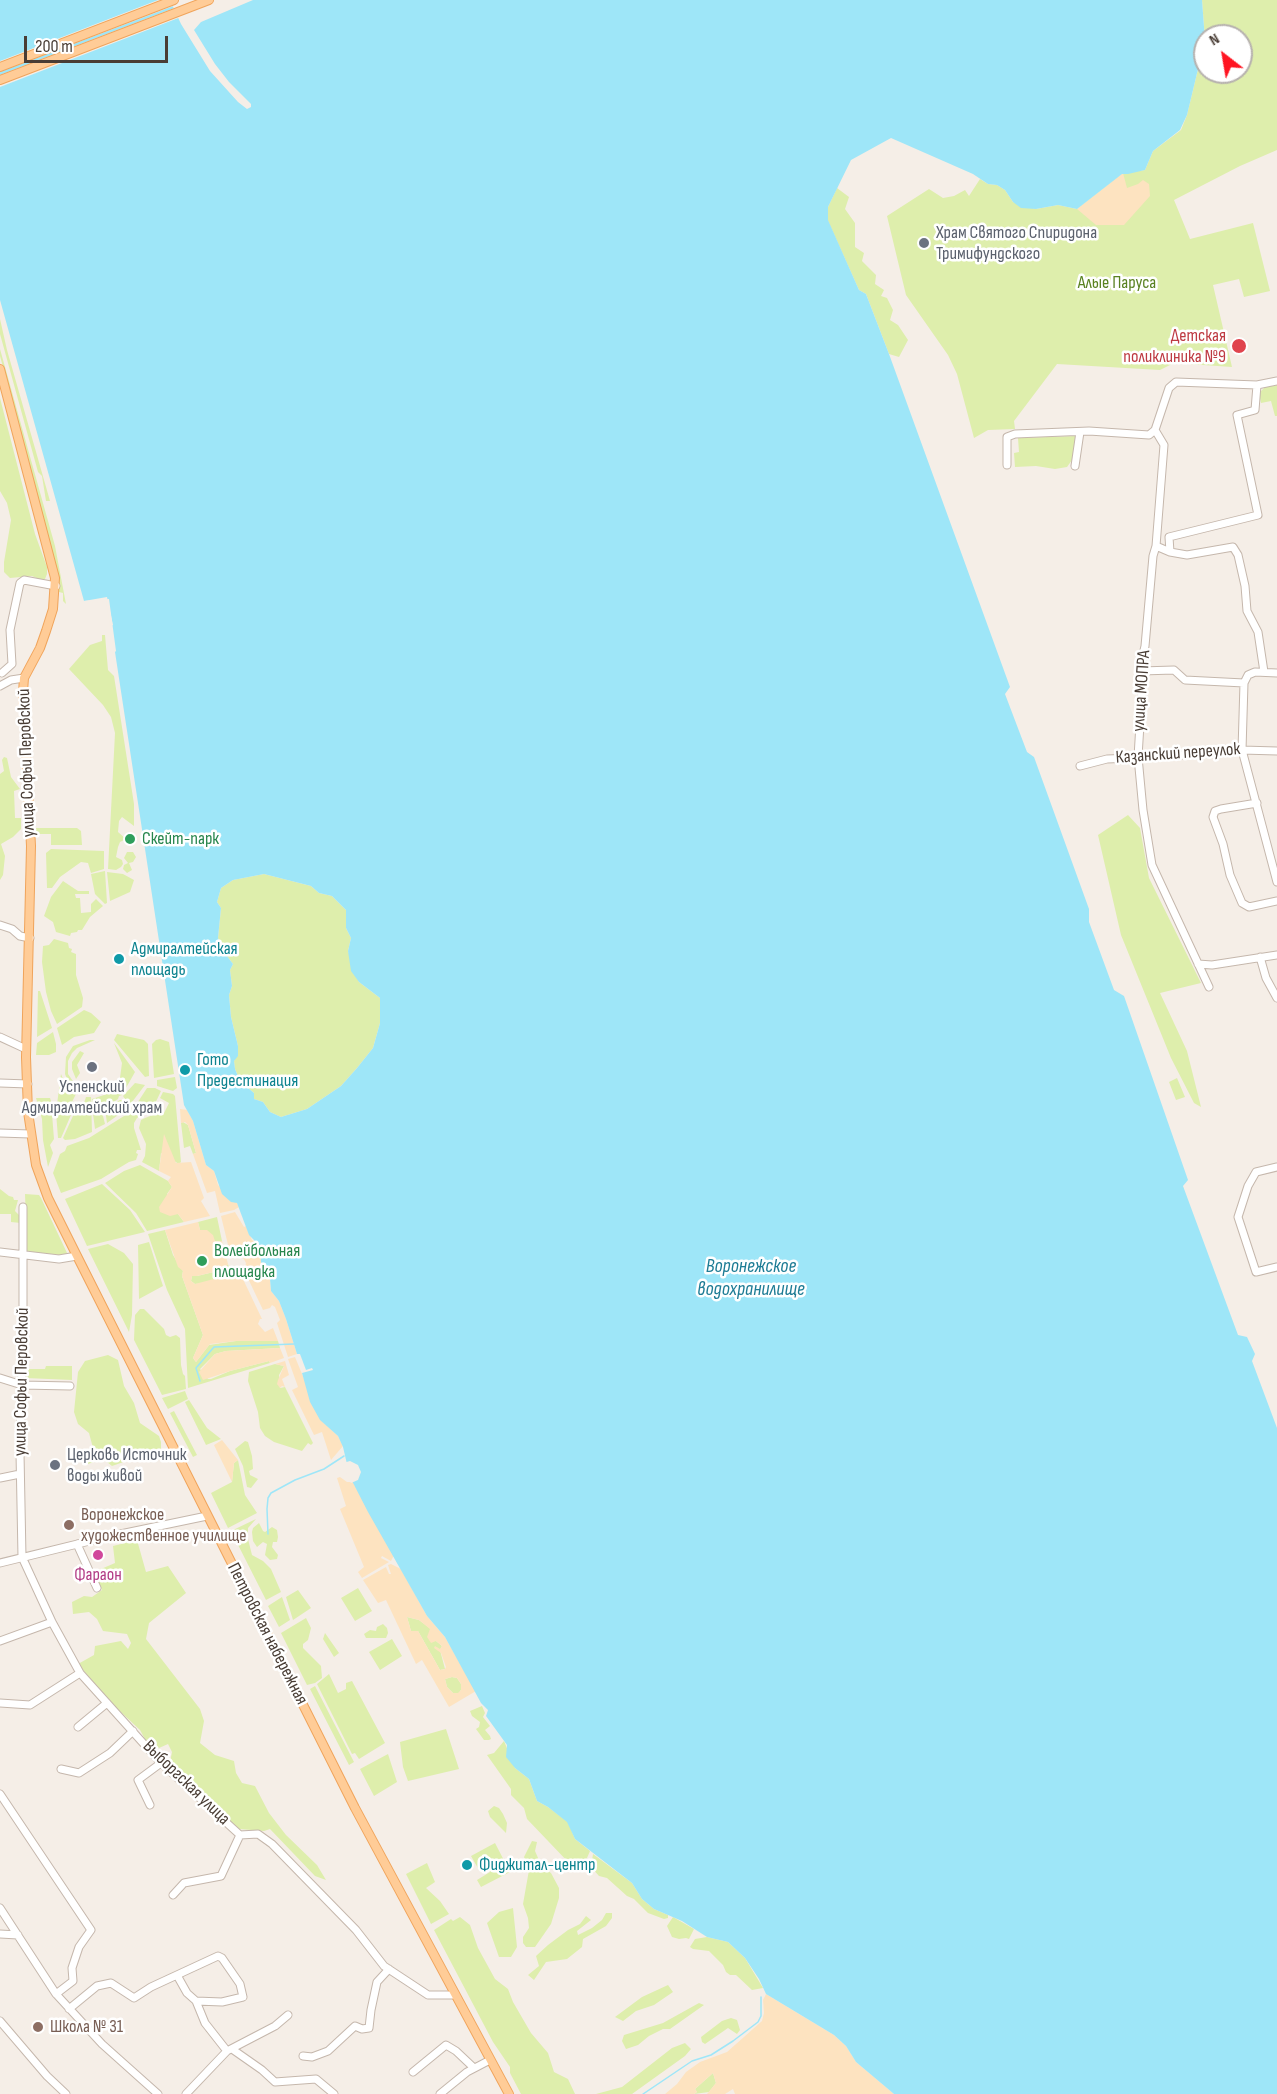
<!DOCTYPE html>
<meta charset="utf-8">
<style>
body{margin:0}
#map{position:relative;width:1277px;height:2094px;overflow:hidden;background:#f5eee7;font-family:"Sofia Sans Condensed",sans-serif}
canvas{display:block}
.north{position:absolute;left:1193px;top:24px;width:60px;height:60px;box-sizing:border-box;background:#fff;border:2px solid #b6b1ae;border-radius:50%;rotate:329deg;font-size:16px;font-weight:700;line-height:24px;text-align:center;color:#493d35}
.north::after{content:'';display:block;margin:auto;width:21px;height:27px;background:#ff1522;clip-path:polygon(50% 0,100% 100%,50% 72%,0 100%)}
.scale{position:absolute;left:24px;top:36px;width:144px;height:27px;box-sizing:border-box;border:3px solid #493d35;border-top:0;padding-left:8px;font-size:18px;line-height:21px;white-space:nowrap;color:#493d35;-webkit-text-stroke:4px #fff;paint-order:stroke}
</style>
<div id="map">
<canvas width="1277" height="2094"></canvas>
<div class="north">N</div>
<div class="scale">200 m</div>
</div>
<script>
const c = document.querySelector('canvas').getContext('2d');
c.lineJoin = 'round';
function fill(path, color) { c.fillStyle = color; c.fill(path, 'evenodd'); }
const shape = rows => new Path2D(rows.map(r => 'M' + r).join(''));
function strokePath(path, color, width, dash) { c.strokeStyle = color; c.lineWidth = width; c.lineCap = dash ? 'butt' : 'round'; c.setLineDash(dash || []); c.stroke(path); }
function write(font, color, halo, rows, align = 'center') {
  c.font = font + ' "Sofia Sans Condensed",sans-serif'; c.lineWidth = 5; c.setLineDash([]); c.textBaseline = 'middle'; c.strokeStyle = halo; c.fillStyle = color; for (const [text, x, y, turn = 0] of rows) {
    c.save(); c.translate(x, y); c.rotate((+turn || 0) * Math.PI / 180); c.textAlign = isNaN(turn) ? turn : align; if (halo) c.strokeText(text, 0, 0); c.fillText(text, 0, 0); c.restore();
  }
}
const green = shape([
 [1202,0,1277,0,1277,150,1240,166,1174,200,1190,239,1253,223,1270,291,1244,297,1239,279,1213,285,1232,367,1174,363,1160,370,1057,364,1014,421,1015,429,988,430,974,438,957,374,948,355,906,295,887,216,929,189,943,198,954,196,965,190,969,196,980,179,988,184,997,185,1005,190,1013,202,1036,209,1058,205,1077,209,1123,173,1145,170,1153,151,1181,130,1187,115,1205,40],
 [1205,36,1241,36,1241,72,1205,72],
 [837,188,849,197,845,209,855,223,855,247,864,253,862,261,876,275,875,284,884,290,881,296,887,298,893,310,890,320,898,325,908,340,899,357,889,354,866,294,859,290,828,221,828,207],
 [0,319,7,350,50,501,46,501,42,476,38,472,0,334],
 [0,349,55,546,66,604,63,601,63,593,59,592,58,588,55,561,0,356],
 [1277,385,1277,416,1275,416,1271,401,1261,403,1259,393,1265,387],
 [0,398,35,534,47,567,47,574,45,579,41,580,32,576,10,578,4,572,4,562,11,520,7,503,0,491],
 [1077,436,1072,460,1067,467,1055,469,1036,466,1015,467,1014,453,1019,452,1018,438],
 [102,635,105,635,108,670,114,676,134,804,134,826,122,817,119,821,118,832,126,839,120,842,118,847,116,857,122,860,123,864,121,867,116,870,108,869,115,733,111,717,103,705,69,669,90,645,102,641],
 [4,757,7,758,11,777,20,789,14,791,15,818,21,818,21,829,13,837,1,844,5,856,3,875,0,880,0,774,4,771,2,760],
 [1128,815,1140,828,1149,878,1201,983,1160,993,1187,1051,1201,1107,1194,1103,1171,1058,1121,935,1098,835],
 [35,828,77,828,81,831,82,845,51,845,51,834,36,834],
 [51,849,104,851,104,869,91,873,88,863,81,862,60,877,52,888,47,888,46,853],
 [127,852,133,852,136,857,133,862,129,863,132,870,127,873,123,869,124,865,128,863,124,858],
 [105,871,107,903,105,904,95,894,91,874],
 [107,872,123,874,134,880,130,892,110,901],
 [264,874,311,886,319,893,332,896,346,910,346,928,351,938,348,951,359,982,380,998,380,1023,373,1048,357,1068,341,1086,307,1109,281,1117,270,1112,263,1102,254,1099,254,1093,240,1081,235,1069,234,1061,238,1046,231,1017,229,995,232,986,230,970,233,964,224,952,218,938,221,908,217,902,221,888,233,880],
 [63,881,78,891,89,891,89,894,75,894,76,898,80,898,81,913,91,912,91,904,96,899,103,906,90,917,82,930,78,930,77,932,71,933,70,936,56,932,53,922,44,916,51,897],
 [54,939,68,943,69,948,72,949,71,952,76,954,76,975,83,998,82,1007,57,1024,51,1011,46,992,42,962,43,946,49,945],
 [38,991,40,991,52,1028,37,1037],
 [84,1010,91,1013,101,1022,94,1033,74,1037,62,1045,57,1028],
 [53,1032,56,1044,56,1052,49,1055,36,1055,37,1043],
 [117,1034,144,1040,148,1044,149,1076,145,1077,114,1040],
 [160,1039,169,1042,174,1074,154,1078,152,1044,156,1040],
 [90,1040,95,1040,77,1048,72,1053,68,1061,68,1074,77,1087,75,1090,69,1084,70,1082,68,1081,65,1074,66,1057,73,1046],
 [114,1043,135,1072,122,1095,119,1096,118,1099,109,1105,94,1112,92,1099,107,1094,117,1085,120,1078,122,1063],
 [80,1051,84,1053,77,1065,80,1073,76,1079,72,1069,72,1062],
 [61,1074,66,1086,76,1094,72,1102,74,1108,61,1138,58,1138,56,1112],
 [175,1077,177,1088,173,1091,157,1086,157,1080],
 [1177,1078,1185,1097,1176,1100,1169,1082],
 [135,1083,145,1085,129,1106,123,1096],
 [147,1088,155,1088,161,1091,152,1110,137,1118,134,1123,134,1128,141,1150,137,1150,136,1153,138,1154,136,1160,129,1162,101,1179,61,1193,53,1173,60,1154,65,1151,67,1146,89,1138,124,1116,134,1108],
 [163,1092,173,1094,175,1096,181,1162,179,1164,161,1153,159,1171,142,1162,145,1156,146,1144,139,1128,141,1120,145,1118,158,1113,163,1115,169,1103,160,1098],
 [86,1097,91,1097,92,1132,75,1139,65,1140,63,1138,77,1107,83,1106],
 [36,1098,50,1098,51,1101,54,1139,50,1145,53,1153,48,1167,43,1140,42,1119],
 [120,1100,122,1100,128,1108,107,1123,105,1109],
 [100,1111,102,1112,105,1124,95,1129,93,1114],
 [183,1122,188,1125,196,1153,193,1154,190,1146,184,1148,181,1123],
 [140,1165,168,1181,172,1187,167,1194,175,1214,178,1214,184,1222,147,1231,136,1213,105,1183,124,1171],
 [102,1184,130,1210,145,1232,87,1246,65,1199],
 [0,1189,9,1196,13,1197,14,1200,18,1200,15,1211,20,1216,21,1223,11,1222,11,1214,0,1214],
 [25,1194,39,1195,41,1198,68,1255,55,1257,27,1252],
 [217,1217,222,1241,215,1241,200,1230,198,1222],
 [165,1230,173,1255,183,1271,182,1276,203,1335,193,1358,196,1362,209,1345,236,1341,278,1341,280,1348,226,1351,215,1354,200,1369,208,1379,211,1379,230,1371,269,1361,270,1363,188,1388,185,1329,167,1290,148,1234],
 [149,1242,163,1286,139,1299,138,1245],
 [108,1244,124,1253,133,1264,132,1315,129,1332,88,1249],
 [228,1264,231,1275,240,1273,242,1277,233,1280,195,1284,191,1281,192,1276,197,1276,222,1270],
 [140,1309,144,1309,164,1329,166,1335,170,1337,176,1335,180,1338,181,1365,183,1374,185,1376,186,1389,162,1395,134,1340,135,1315],
 [108,1355,118,1360,124,1386,134,1403,140,1423,159,1436,161,1442,161,1449,112,1466,107,1462,112,1454,110,1452,105,1452,96,1461,88,1464,85,1462,85,1457,93,1448,89,1433,78,1424,74,1412,78,1372,85,1361],
 [275,1364,284,1366,279,1375,280,1388,285,1387,313,1443,311,1445,308,1443,302,1451,274,1442,265,1436,260,1428,258,1412,248,1381,249,1372],
 [46,1366,72,1366,72,1380,25,1378,25,1369,45,1369],
 [185,1391,188,1399,168,1409,162,1398],
 [189,1400,207,1428,221,1439,206,1445,185,1402],
 [174,1411,197,1455,193,1457,170,1413],
 [245,1441,248,1442,252,1456,253,1469,249,1471,250,1475,258,1479,251,1488,247,1487,243,1466,235,1449],
 [238,1460,245,1495,257,1513,228,1528,211,1493,232,1482,234,1463],
 [256,1519,248,1528,248,1539,252,1555,263,1561,271,1569,281,1592,266,1600,231,1531],
 [259,1523,263,1531,265,1532,272,1527,277,1530,278,1537,277,1542,273,1542,272,1547,278,1555,277,1559,270,1560,265,1555,267,1544,263,1542,257,1547,253,1541,252,1532,253,1528],
 [137,1540,146,1572,168,1566,186,1593,149,1623,146,1639,200,1709,204,1721,200,1743,215,1755,234,1761,236,1773,242,1783,255,1786,269,1813,286,1835,317,1865,326,1880,315,1876,270,1829,264,1831,239,1829,213,1806,170,1762,172,1752,168,1744,159,1748,146,1741,140,1730,109,1701,78,1664,94,1655,95,1646,121,1641,128,1649,131,1643,127,1634,103,1631,97,1619,89,1612,73,1614,72,1602,84,1596,92,1597,102,1590,94,1572,115,1563,113,1546],
 [358,1588,372,1611,355,1621,341,1598],
 [298,1590,311,1608,293,1620,286,1597],
 [282,1597,290,1620,279,1627,268,1606],
 [407,1617,419,1620,431,1629,436,1641,442,1646,440,1650,445,1669,440,1670,418,1631,411,1631],
 [306,1618,311,1628,308,1640,303,1644,303,1648,321,1666,322,1678,315,1683,307,1685,281,1633],
 [383,1624,387,1628,388,1633,386,1638,366,1638,364,1634,370,1630,376,1631,377,1627],
 [325,1633,339,1653,334,1657,323,1639],
 [392,1639,402,1656,380,1670,369,1652],
 [329,1674,338,1693,346,1689,346,1683,352,1681,385,1743,359,1759,355,1753,352,1754,317,1684],
 [452,1677,457,1678,461,1684,461,1690,458,1694,453,1693,447,1687,445,1679],
 [315,1686,354,1762,349,1765,310,1689],
 [482,1706,485,1713,483,1717,490,1726,485,1730,490,1736,491,1739,489,1740,484,1740,476,1729,479,1727,480,1722,472,1716,470,1711],
 [446,1729,459,1769,408,1781,403,1767,400,1742],
 [504,1741,515,1768,529,1779,537,1801,548,1807,568,1822,575,1839,590,1851,587,1858,575,1865,570,1864,527,1819,524,1808,511,1795,511,1789,487,1755,494,1753],
 [388,1754,397,1782,374,1796,360,1769],
 [494,1806,499,1808,503,1814,507,1823,506,1833,490,1817,488,1811],
 [532,1841,537,1842,535,1851,542,1867,551,1873,559,1888,559,1898,551,1924,535,1947,526,1947,523,1943,523,1937,529,1928,528,1918,523,1904,529,1870,524,1857],
 [495,1843,510,1872,481,1887,477,1880,490,1872,487,1866,479,1870,471,1856],
 [593,1854,632,1883,642,1899,654,1909,668,1915,668,1918,664,1919,648,1913,634,1899,627,1896,607,1878,599,1876,591,1867],
 [427,1863,435,1882,426,1888,440,1901,449,1914,431,1924,406,1874],
 [513,1908,517,1947,511,1957,499,1957,487,1923,499,1912],
 [606,1913,612,1913,612,1918,606,1926,583,1939,582,1947,567,1959,546,1962,534,1980,528,1975,539,1966,536,1956,548,1945,568,1930,580,1924,586,1916,591,1920,577,1931,578,1935,592,1928,602,1920],
 [460,1917,470,1925,478,1948,495,1979,508,1989,513,2002,531,2033,548,2053,554,2072,568,2079,575,2094,521,2094,510,2073,510,2067,493,2042,434,1930,451,1919,453,1921],
 [673,1917,694,1929,689,1939,686,1938,679,1939,672,1937,667,1926],
 [707,1937,728,1942,745,1958,763,1988,752,1990,736,1975,730,1975,726,1972,723,1965,709,1951,693,1949,690,1947,695,1939],
 [668,1985,673,1992,654,2005,636,2011,623,2021,615,2017,642,1997],
 [699,2003,704,2005,670,2029,663,2029,649,2036,638,2045,626,2049,622,2041,624,2035,663,2023],
 [731,2018,737,2020,740,2030,737,2034,728,2028,705,2044,702,2042,701,2037,722,2021],
 [685,2043,691,2049,685,2056,632,2094,596,2094,622,2087,672,2048],
 [713,2073,716,2083,709,2092,694,2094,697,2092,695,2089]
]);
const sand = shape([
 [1123,173,1127,188,1138,184,1143,180,1149,184,1150,196,1124,225,1096,225,1077,209],
 [180,1109,187,1110,193,1121,206,1165,214,1171,218,1185,237,1203,239,1207,234,1210,220,1213,215,1191,207,1193,193,1154,196,1153,188,1125,185,1122,181,1123],
 [164,1134,176,1163,191,1162,204,1198,201,1201,210,1216,184,1222,178,1214,170,1216,160,1212,159,1207,172,1187,168,1181,171,1177,159,1171],
 [235,1212,244,1227,246,1226,252,1240,260,1245,262,1262,270,1279,271,1291,279,1301,286,1319,297,1354,288,1357,277,1323,280,1320,275,1307,272,1305,270,1308,263,1310,243,1268,245,1268,246,1263,240,1252,230,1253,221,1216],
 [198,1222,200,1230,207,1230,213,1235,215,1241,222,1241,228,1264,222,1270,197,1276,192,1276,191,1281,195,1284,225,1276,231,1280,242,1277,262,1319,260,1319,258,1324,265,1332,273,1328,278,1341,236,1341,210,1344,196,1362,193,1358,203,1335,182,1276,183,1271,178,1267,165,1230],
 [280,1348,284,1358,270,1363,269,1361,230,1371,203,1380,199,1372,215,1354,226,1351],
 [295,1357,321,1420,338,1436,343,1446,331,1460,322,1432,314,1435,292,1390,298,1387,288,1359],
 [285,1361,289,1375,282,1379,285,1387,282,1386,280,1388,277,1384,278,1380,284,1366,275,1364],
 [222,1440,238,1460,234,1463,232,1482,214,1445],
 [340,1477,347,1482,353,1482,394,1555,391,1561,382,1556,381,1558,389,1562,362,1578,358,1572,364,1567,340,1509,346,1506,337,1478],
 [391,1564,401,1569,427,1616,445,1637,476,1691,449,1707,422,1660,416,1664,386,1600,378,1603,363,1580,386,1567,389,1574,391,1574,388,1565],
 [407,1617,419,1620,430,1629,427,1637,431,1643,436,1641,442,1646,440,1649,435,1646,434,1648,441,1653,446,1667,445,1669,440,1670,418,1631,411,1631],
 [452,1677,457,1678,461,1684,461,1690,458,1693,453,1693,447,1687,445,1679],
 [766,1994,834,2035,846,2046,856,2062,894,2094,735,2094,733,2089,725,2094,707,2094,716,2083,713,2073,695,2089,697,2092,694,2094,665,2094,677,2084,686,2072,700,2062,727,2052,762,2021,764,2013,763,2000]
]);
const water = shape([
 [0,0,170,0,181,24,210,71,238,102,247,109,251,107,251,104,229,82,215,64,194,30,201,22,253,0,1202,0,1205,40,1187,115,1180,130,1153,151,1145,170,1128,174,1122,174,1077,209,1058,205,1036,209,1021,208,1013,202,1005,190,997,185,988,184,973,174,891,138,851,160,828,207,828,220,859,290,866,294,889,354,1010,687,1005,694,1027,752,1034,757,1089,909,1089,922,1114,990,1124,996,1188,1180,1183,1186,1238,1335,1247,1337,1255,1354,1252,1361,1277,1428,1277,2094,894,2094,856,2062,846,2046,834,2035,766,1994,759,1979,745,1958,728,1942,707,1937,682,1921,654,1909,642,1899,632,1883,575,1839,567,1822,548,1807,537,1801,529,1779,515,1768,506,1757,507,1745,486,1716,488,1710,481,1703,445,1637,427,1616,368,1512,350,1477,343,1447,338,1436,320,1420,310,1402,302,1373,313,1370,312,1368,306,1370,300,1354,297,1354,286,1319,279,1301,271,1291,270,1279,261,1262,260,1246,249,1235,237,1203,231,1202,222,1194,214,1171,206,1165,193,1121,184,1105,115,652,116,651,109,599,84,601,0,300],
 [264,874,311,886,319,893,332,896,346,910,346,928,351,938,348,951,351,971,359,982,380,998,380,1023,373,1048,357,1068,341,1086,307,1109,281,1117,270,1112,263,1102,254,1099,254,1093,240,1081,235,1069,234,1061,238,1056,238,1046,231,1017,229,995,232,986,230,970,233,964,224,952,218,938,221,908,217,902,221,888,233,880]
]);
const pier = shape([
 [158,0,174,0,176,5,0,72,0,61],
 [177,7,181,17,0,87,0,75],
 [107,597,113,625,110,626,106,601,84,604,84,601],
 [350,1461,358,1465,361,1472,358,1480,351,1483,348,1479,343,1463]
]);
const stream = shape([
 [200,1381,196,1368,214,1347,294,1344],
 [268,1534,267,1509,268,1498,271,1493,295,1480,324,1469,344,1456],
 [643,2094,692,2061,711,2055,733,2041,758,2022,761,2016,761,1997]
]);
const minor = shape([
 [1007,465,1007,437,1015,434,1089,431,1149,435,1155,430],
 [1075,466,1080,432],
 [1156,546,1170,552,1187,555,1233,547,1238,555,1245,586,1247,611,1258,632,1264,672],
 [1170,552,1169,537,1258,515,1237,415,1255,410,1257,385],
 [1141,671,1174,670,1185,680,1244,683,1248,675,1255,672,1277,673],
 [2,673,12,664,10,630,20,583,24,580,56,586],
 [1244,683,1242,750,1277,882],
 [0,686,11,680,24,678],
 [1080,766,1107,759,1159,757,1242,750,1277,751],
 [1257,803,1221,809,1215,811,1213,817,1223,844,1230,875,1242,903,1249,907,1277,901],
 [0,925,12,929,20,936,30,938],
 [1260,957,1266,978,1277,998],
 [1198,964,1212,965,1277,955],
 [1209,987,1152,865,1143,810,1138,757,1142,691,1141,663,1145,646,1153,556,1156,546,1164,445,1155,430,1169,388,1176,382,1257,385,1277,381],
 [0,1037,26,1049],
 [0,1083,28,1084],
 [0,1133,30,1134],
 [1277,1167,1256,1172,1248,1186,1238,1217,1256,1272,1277,1267],
 [23,1207,23,1324,20,1453,22,1557,52,1622,80,1673,161,1763,240,1835,258,1834,272,1844,356,1930,384,1966,428,1995,455,1995],
 [0,1252,59,1259,77,1256],
 [0,1378,22,1385,70,1386],
 [0,1478,20,1474],
 [77,1544,97,1588],
 [0,1563,106,1537,207,1516],
 [0,1641,52,1622],
 [0,1703,30,1705,80,1673],
 [78,1727,107,1703],
 [61,1769,79,1773,110,1753,133,1731],
 [0,1794,91,1930,79,1947,72,1968,73,1981,56,1994],
 [150,1805,138,1780,161,1763],
 [173,1895,184,1883,221,1876,240,1835],
 [0,1908,56,1994,102,2044,158,2094],
 [0,1934,18,1935],
 [178,1977,187,1993,196,2001,205,2023,227,2051],
 [69,2009,97,1986,111,1983,134,1998,151,1987,218,1956,222,1958,240,1984,243,1997,222,2002,196,2001],
 [0,2021,47,2076,66,2094],
 [232,2049,262,2070,275,2082,316,2079,334,2094],
 [303,2056,312,2057,328,2051,355,2026,362,2029,369,2028,371,2010,377,1982,389,1969],
 [413,2072,446,2045,456,2051,474,2068],
 [186,2094,227,2051,275,2026,288,2015],
 [440,2094,467,2072,490,2060]
]);
const major = shape([
 [0,67,174,0],
 [0,80,209,0],
 [0,369,55,578,53,609,46,631,40,648,24,678,23,692,31,846,26,1057,28,1112,36,1165,48,1198,77,1256,355,1808,509,2094]
]);
const markers = [
 [924,243,6,"#6b7280"],
 [1239,346,8,"#e0444e"],
 [130,839,6,"#2e9e5b"],
 [119,959,6,"#0f9aa8"],
 [92,1067,6,"#6b7280"],
 [185,1070,6,"#0f9aa8"],
 [202,1261,6,"#2e9e5b"],
 [55,1465,6,"#6b7280"],
 [69,1525,6,"#8d6e63"],
 [98,1555,6,"#d1479c"],
 [467,1865,6,"#0f9aa8"],
 [38,2027,6,"#8d6e63"]
];
const worshipNames = [
 ["Храм Святого Спиридона",936,233],
 ["Тримифундского",936,254],
 ["Успенский",92,1087,"center"],
 ["Адмиралтейский храм",92,1108,"center"],
 ["Церковь Источник",67,1455],
 ["воды живой",67,1476]
];
const parkNames = [
 ["Алые Паруса",1117,283]
];
const healthNames = [
 ["Детская",1226,336],
 ["поликлиника №9",1226,357]
];
const streetNames = [
 ["улица МОПРА",1142,691,-86],
 ["Казанский переулок",1178,754,-4],
 ["улица Софьи Перовской",27,763,-92],
 ["улица Софьи Перовской",22,1382,-89],
 ["Петровская набережная",267,1634,63],
 ["Выборгская улица",186,1783,44]
];
const leisureNames = [
 ["Скейт-парк",142,839],
 ["Волейбольная",214,1251],
 ["площадка",214,1272]
];
const cultureNames = [
 ["Адмиралтейская",131,949],
 ["площадь",131,970],
 ["Гото",197,1060],
 ["Предестинация",197,1081],
 ["Фиджитал-центр",479,1865]
];
const educationNames = [
 ["Воронежское",81,1515],
 ["художественное училище",81,1536],
 ["Школа № 31",50,2027]
];
const hotelNames = [
 ["Фараон",98,1575]
];
const waterNames = [
 ["Воронежское",751,1267],
 ["водохранилище",751,1290]
];
fill(green, '#deeeac');
fill(sand, '#fde3c0');
fill(water, '#9ee6f8');
fill(pier, '#f5eee7');
strokePath(stream, '#9ee6f8', 1.5);
strokePath(minor, '#c5b7ac', 9);
strokePath(major, '#f0a45b', 10);
strokePath(minor, '#fff', 7);
strokePath(major, '#ffcc97', 8);
for (const [x, y, r, color] of markers) { const dot = new Path2D(); dot.arc(x, y, r, 0, 2 * Math.PI); c.fillStyle = color; c.fill(dot); strokePath(dot, '#fff', 2); }
write('18px', '#5b616d', '#fff', worshipNames, 'left');
write('18px', '#5a8222', '#fff', parkNames);
write('18px', '#be3a42', '#fff', healthNames, 'right');
write('18px', '#493d35', '#fff', streetNames);
write('18px', '#27864d', '#fff', leisureNames, 'left');
write('18px', '#0d838f', '#fff', cultureNames, 'left');
write('18px', '#785e54', '#fff', educationNames, 'left');
write('18px', '#b23c85', '#fff', hotelNames);
write('italic 20px', '#1e7c95', '#fff', waterNames);
</script>
